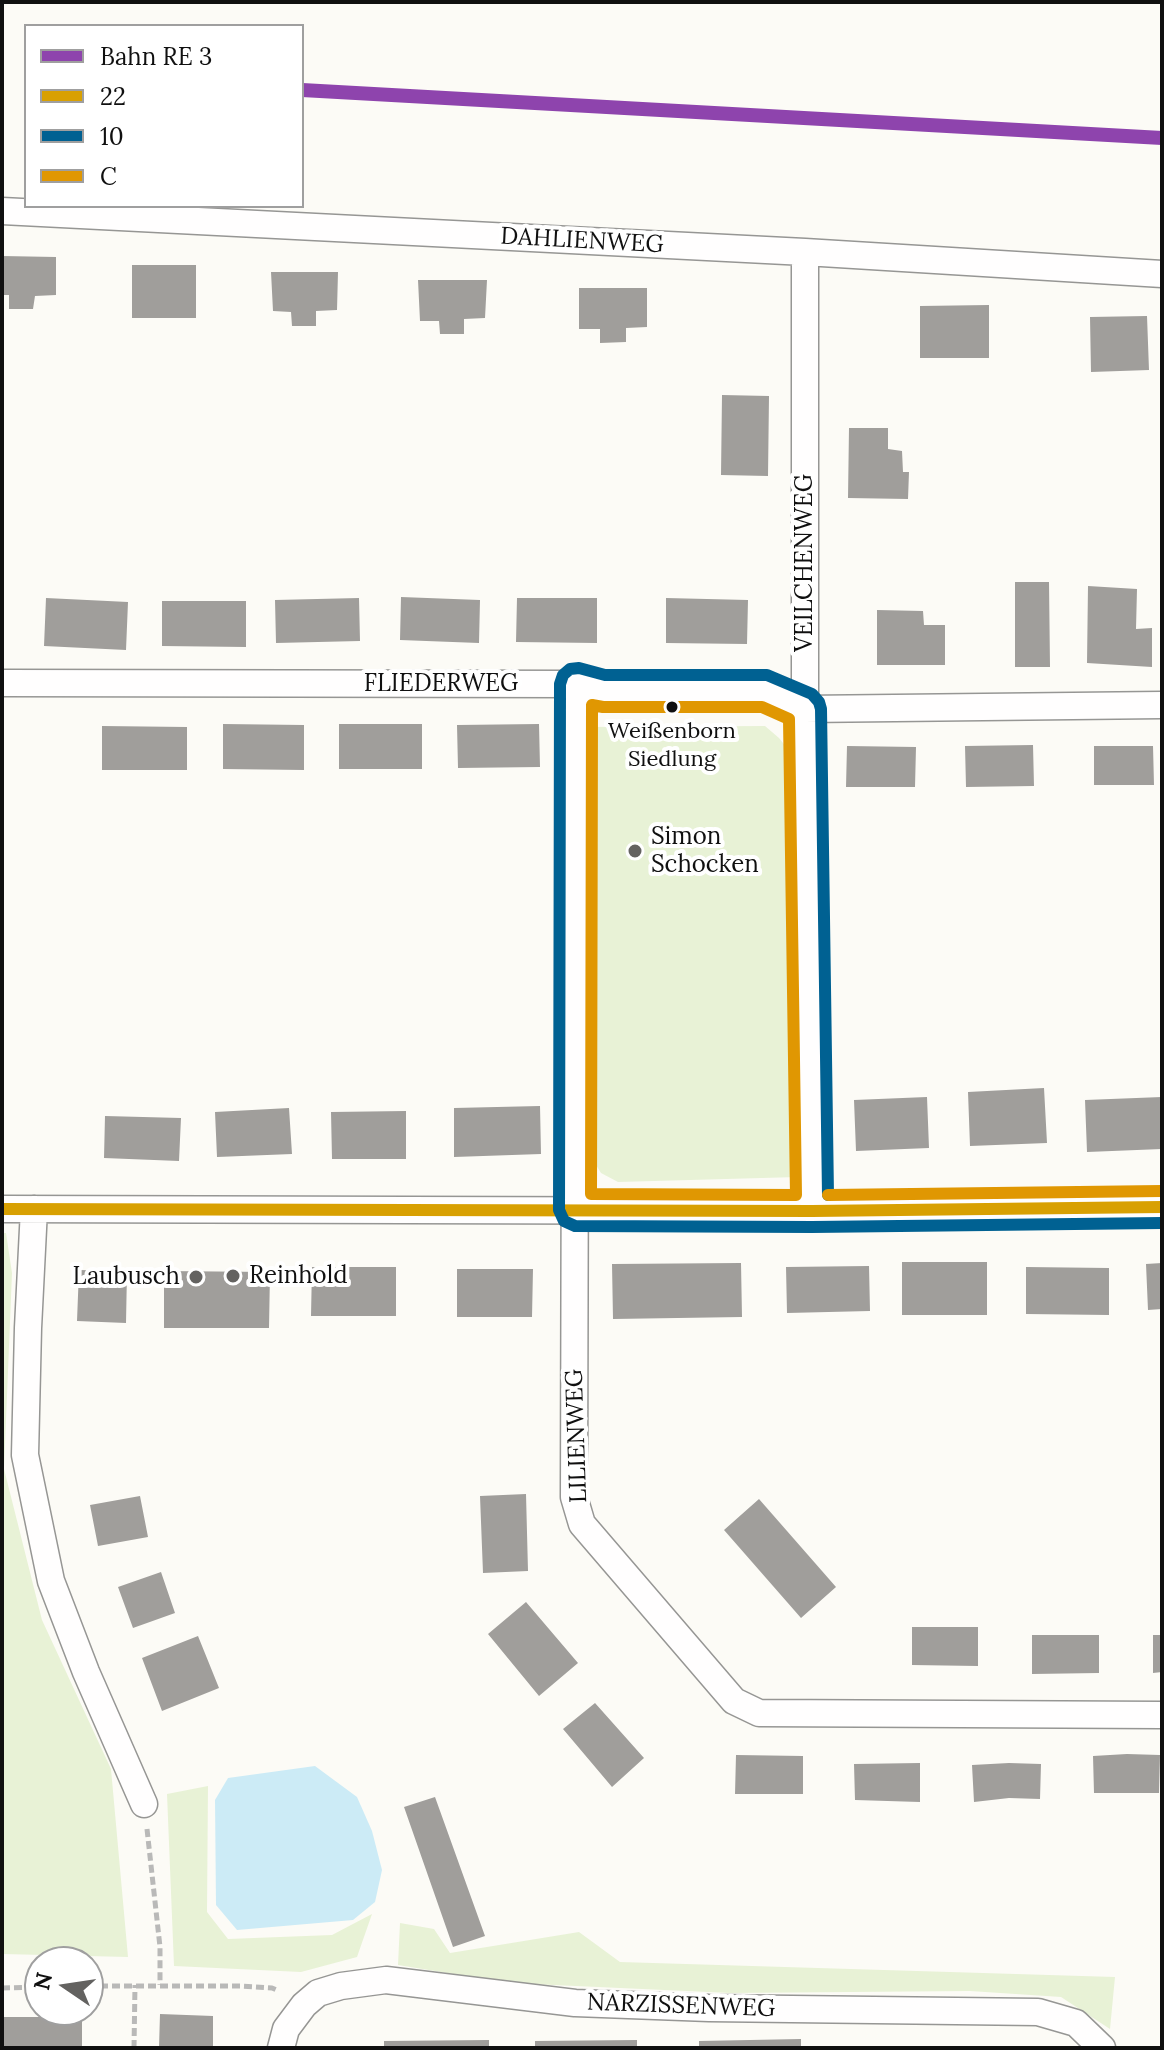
<!DOCTYPE html>
<meta charset="utf-8">
<style>
body{margin:0}
#map{position:relative;width:1164px;height:2050px;overflow:hidden;background:#fcfbf6;font-family:Lora,serif}
canvas{display:block}
.frame{position:absolute;inset:0;border:4px solid #101010;pointer-events:none}
.legend{position:absolute;left:24px;top:24px;width:280px;height:184px;box-sizing:border-box;background:#fff;border:2px solid #9f9f9f;margin:0;padding:10px 14px;list-style:none;font-size:24px;color:#101010}
.legend li{display:flex;align-items:center;gap:16px;height:40px}
.legend b{width:40px;border:2px solid #9f9f9f}
.north{position:absolute;left:24px;top:1946px;width:80px;height:80px;box-sizing:border-box;background:#fff;border:2px solid #9f9f9f;border-radius:50%;rotate:283deg;font-size:22px;font-weight:700;line-height:32px;text-align:center;color:#101010}
.north::after{content:'';display:block;margin:auto;width:28px;height:36px;background:#636260;clip-path:polygon(50% 0,100% 100%,50% 72%,0 100%)}
</style>
<div id="map">
<canvas width="1164" height="2050"></canvas>
<div class="frame"></div>
<ul class="legend">
<li><b style="height:10px;background:#8e44ad"></b>Bahn RE 3</li>
<li><b style="height:10px;background:#d8a002"></b>22</li>
<li><b style="height:10px;background:#006192"></b>10</li>
<li><b style="height:10px;background:#e09702"></b>C</li>
</ul>
<div class="north">N</div>
</div>
<script>
const c = document.querySelector('canvas').getContext('2d');
c.lineJoin = 'round';
function fill(path, color) { c.fillStyle = color; c.fill(path, 'evenodd'); }
const shape = rows => new Path2D(rows.map(r => 'M' + r).join(''));
function strokePath(path, color, width, dash) { c.strokeStyle = color; c.lineWidth = width; c.lineCap = dash ? 'butt' : 'round'; c.setLineDash(dash || []); c.stroke(path); }
function write(font, color, halo, rows, align = 'center') {
  c.font = font + ' Lora,serif'; c.lineWidth = 8; c.setLineDash([]); c.textBaseline = 'middle'; c.strokeStyle = halo; c.fillStyle = color; for (const [text, x, y, turn = 0] of rows) {
    c.save(); c.translate(x, y); c.rotate((+turn || 0) * Math.PI / 180); c.textAlign = isNaN(turn) ? turn : align; if (halo) c.strokeText(text, 0, 0); c.fillText(text, 0, 0); c.restore();
  }
}
const green = shape([
 [765,726,779,738,787,748,791,764,798,1177,618,1182,601,1173,591,1157,586,1131,585,727],
 [2,1233,6,1233,12,1273,4,1469,42,1620,111,1769,128,1957,2,1954],
 [208,1786,207,1912,228,1939,332,1935,372,1914,357,1957,301,1972,174,1966,167,1794],
 [400,1923,434,1929,450,1953,579,1932,620,1962,1115,1977,1110,2029,1061,1997,970,1991,731,1993,509,1983,398,1965]
]);
const water = shape([
 [315,1766,357,1797,372,1831,382,1870,375,1902,353,1920,237,1930,216,1905,215,1800,228,1778]
]);
const building = shape([
 [2,256,56,257,56,295,35,296,33,309,9,309,9,295,2,295],
 [132,265,196,265,196,318,132,318],
 [271,272,338,272,337,310,316,311,316,326,292,326,291,312,273,311],
 [418,280,487,280,485,318,464,319,464,334,440,334,439,321,420,321],
 [579,288,647,288,647,327,626,328,626,342,600,343,600,329,579,329],
 [989,305,989,358,920,358,920,306],
 [1147,316,1149,370,1091,372,1090,317],
 [722,395,769,396,768,476,721,475],
 [849,428,888,428,888,449,902,451,903,472,909,472,908,499,848,498],
 [1015,582,1049,582,1050,667,1015,667],
 [1088,586,1137,589,1136,629,1152,628,1152,667,1087,663],
 [401,597,480,600,479,643,400,640],
 [46,598,128,602,126,650,44,646],
 [359,598,360,641,276,643,275,600],
 [517,598,597,598,597,643,516,642],
 [666,598,748,600,747,644,666,643],
 [162,601,246,601,246,647,162,646],
 [877,610,923,611,924,625,945,625,945,665,877,665],
 [223,724,304,725,304,770,223,769],
 [339,724,422,724,422,769,339,769],
 [539,724,540,767,458,768,457,725],
 [102,726,187,727,187,770,102,770],
 [1033,745,1034,786,966,787,965,746],
 [847,746,916,747,915,787,846,787],
 [1094,746,1153,746,1154,785,1094,785],
 [1044,1088,1047,1143,970,1146,968,1092],
 [927,1097,929,1148,856,1151,854,1100],
 [1162,1097,1162,1149,1087,1152,1085,1100],
 [540,1106,541,1154,454,1157,454,1108],
 [289,1108,292,1154,217,1157,215,1112],
 [406,1111,406,1159,332,1159,331,1112],
 [105,1116,181,1118,179,1161,104,1158],
 [902,1262,987,1262,987,1315,902,1315],
 [741,1263,742,1317,613,1319,612,1264],
 [1162,1263,1162,1309,1148,1310,1146,1264],
 [869,1266,870,1311,787,1313,786,1267],
 [312,1267,396,1267,396,1316,311,1316],
 [1026,1267,1109,1268,1109,1315,1026,1314],
 [457,1269,533,1269,532,1317,457,1317],
 [79,1270,127,1271,126,1323,77,1321],
 [164,1271,270,1272,269,1328,164,1328],
 [526,1494,528,1571,483,1573,480,1496],
 [140,1496,148,1537,98,1546,90,1505],
 [759,1499,836,1587,801,1618,724,1530],
 [161,1572,175,1613,133,1628,118,1587],
 [526,1602,578,1663,539,1696,488,1634],
 [912,1627,978,1627,978,1666,912,1665],
 [1032,1635,1099,1635,1099,1673,1032,1674],
 [1153,1635,1162,1635,1162,1672,1153,1673],
 [198,1636,219,1688,162,1711,142,1658],
 [595,1703,644,1758,612,1787,563,1729],
 [1127,1754,1160,1755,1159,1793,1094,1793,1093,1756],
 [736,1755,803,1756,803,1794,735,1794],
 [920,1763,920,1802,855,1800,854,1764],
 [1009,1763,1041,1764,1040,1799,1009,1798,974,1802,972,1765],
 [435,1797,485,1936,453,1947,404,1807],
 [160,2014,213,2016,213,2048,159,2048],
 [2,2017,82,2017,82,2048,2,2048],
 [801,2039,801,2048,699,2048,699,2041],
 [489,2040,489,2048,384,2048,384,2041],
 [637,2040,637,2048,535,2048,535,2041]
]);
const path = shape([
 [147,1829,160,1947,160,1985],
 [88,1986,240,1986,272,1988,279,1991],
 [2,1988,40,1987],
 [134,2048,135,1985]
]);
const minor = shape([
 [2,211,805,252,1162,274],
 [805,252,805,709,812,1211],
 [2,683,576,684,603,691,765,691,805,709,1162,705],
 [576,684,574,1497,582,1524,734,1701,759,1713,1162,1715],
 [2,1209,812,1211,1162,1207],
 [34,1209,28,1328,25,1455,51,1581,86,1672,144,1804],
 [281,2048,286,2029,304,2005,318,1993,341,1986,386,1980,575,2003,709,2008,1038,2012,1076,2023,1102,2048]
]);
const bus1 = shape([
 [2,1209,812,1211,1162,1207]
]);
const bus2 = shape([
 [828,1195,821,709,819,702,812,694,767,675,605,675,579,668,570,669,563,675,560,684,559,1210,564,1221,575,1226,812,1227,1162,1223]
]);
const bus3 = shape([
 [592,705,603,707,762,707,789,719,796,1195,591,1194,592,705],
 [828,1195,1162,1191]
]);
const rail1 = shape([
 [302,90,1162,138]
]);
const markers = [
 [672,707,7,"#101010"],
 [635,851,8,"#636260"],
 [233,1276,8,"#636260"],
 [196,1277,8,"#636260"]
];
const busNames = [
 ["Weißenborn",672,732],
 ["Siedlung",672,760]
];
const streetNames = [
 ["DAHLIENWEG",582,241,3],
 ["VEILCHENWEG",805,563,-90],
 ["FLIEDERWEG",441,684],
 ["LILIENWEG",577,1436,-92],
 ["NARZISSENWEG",681,2006,2]
];
const poiNames = [
 ["Simon",651,837],
 ["Schocken",651,865],
 ["Reinhold",249,1276],
 ["Laubusch",180,1277,"right"]
];
fill(green, '#e8f2d6');
fill(water, '#ccebf6');
fill(building, '#a09e9b');
strokePath(minor, '#969694', 29);
strokePath(path, '#b9b9b8', 5, [8, 4]);
strokePath(minor, '#fffefe', 26);
strokePath(bus1, '#d8a002', 12);
strokePath(bus2, '#006192', 12);
strokePath(bus3, '#e09702', 12);
strokePath(rail1, '#8e44ad', 14);
for (const [x, y, r, color] of markers) { const dot = new Path2D(); dot.arc(x, y, r, 0, 2 * Math.PI); c.fillStyle = color; c.fill(dot); strokePath(dot, '#fff', 3); }
write('22px', '#101010', '#fff', busNames);
write('24px', '#101010', '#fff', streetNames);
write('24px', '#101010', '#fff', poiNames, 'left');
</script>
